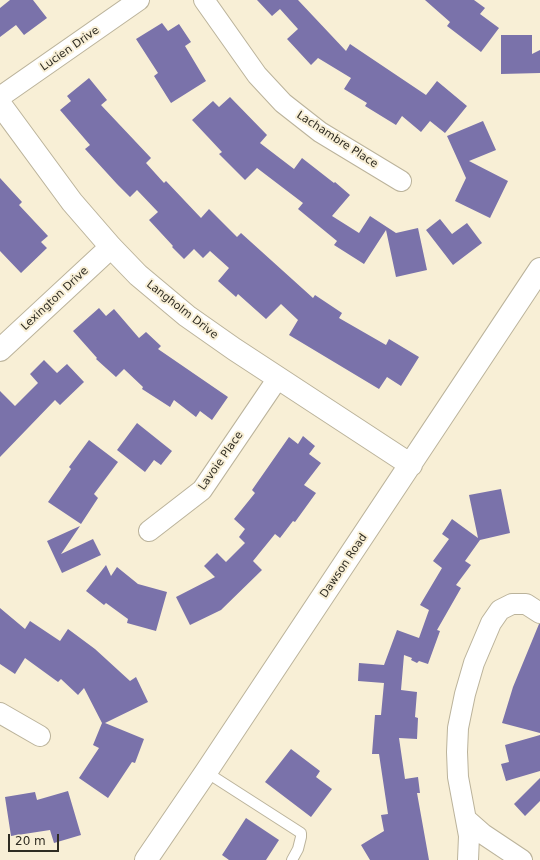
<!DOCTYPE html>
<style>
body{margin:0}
#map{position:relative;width:540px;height:860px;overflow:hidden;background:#f8efd6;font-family:"DejaVu Sans",sans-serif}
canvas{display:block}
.scale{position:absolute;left:8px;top:834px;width:51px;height:18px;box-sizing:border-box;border:2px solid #2f2c22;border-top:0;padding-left:5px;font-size:12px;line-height:14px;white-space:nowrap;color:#2f2c22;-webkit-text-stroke:3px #f8efd6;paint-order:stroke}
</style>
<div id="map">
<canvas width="540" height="860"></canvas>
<div class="scale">20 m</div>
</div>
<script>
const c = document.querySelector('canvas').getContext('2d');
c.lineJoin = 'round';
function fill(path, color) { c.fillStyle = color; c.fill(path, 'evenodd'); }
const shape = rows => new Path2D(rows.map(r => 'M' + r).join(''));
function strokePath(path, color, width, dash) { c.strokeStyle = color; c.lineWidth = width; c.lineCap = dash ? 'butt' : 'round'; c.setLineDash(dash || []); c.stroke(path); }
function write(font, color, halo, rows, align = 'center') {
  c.font = font + ' "DejaVu Sans",sans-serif'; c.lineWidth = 4; c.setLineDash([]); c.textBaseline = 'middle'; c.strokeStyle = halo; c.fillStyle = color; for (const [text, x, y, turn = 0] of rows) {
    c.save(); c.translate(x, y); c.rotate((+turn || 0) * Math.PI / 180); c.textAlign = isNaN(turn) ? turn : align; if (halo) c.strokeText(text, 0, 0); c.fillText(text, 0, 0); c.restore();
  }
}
const building = shape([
 [10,0,33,0,47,18,24,35,16,25,0,37,0,8],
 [257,0,298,0,346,51,350,44,426,95,437,81,467,106,445,133,430,121,421,132,402,116,396,125,365,106,367,103,344,89,351,78,318,58,311,65,287,39,298,29,280,9,272,16],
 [425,0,474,0,485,8,480,14,499,28,481,52,447,26,450,22],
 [162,23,168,31,179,24,191,42,185,46,206,81,171,103,154,76,158,73,136,39],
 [501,35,532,35,532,54,540,50,540,73,501,74],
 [89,78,107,100,101,105,151,158,146,163,164,183,166,181,201,218,209,209,237,237,241,233,313,298,315,295,342,313,339,318,386,345,389,339,419,357,401,386,387,377,379,389,289,335,298,320,281,304,266,319,238,294,236,297,218,281,229,268,210,251,203,258,194,249,184,259,172,247,173,246,149,220,158,212,137,190,130,197,117,184,85,149,90,145,60,110,71,101,67,96],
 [230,97,267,135,260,143,294,169,302,158,334,183,335,182,350,195,332,216,359,233,370,216,396,233,418,228,427,270,396,277,386,230,364,264,334,245,337,241,298,209,303,203,257,168,245,180,219,154,222,152,192,120,213,101,219,107],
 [483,121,496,150,469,161,508,181,490,218,455,201,466,178,447,136],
 [0,178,22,202,19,205,48,236,41,242,47,248,21,273,0,251],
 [440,219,452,234,467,223,482,243,453,265,426,230],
 [99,308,106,316,114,309,139,338,146,332,161,346,158,349,228,397,212,420,200,411,196,417,174,400,170,407,142,389,143,387,124,369,116,377,96,359,97,358,73,331],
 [44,360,57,373,67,364,84,382,60,405,55,400,0,457,0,391,15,406,38,383,30,374],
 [137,423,172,451,161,465,154,460,145,472,117,450],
 [303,436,315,446,309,454,321,463,304,485,316,493,295,522,293,521,280,538,275,534,253,561,262,570,221,610,190,625,176,597,215,577,204,566,217,553,226,562,245,543,239,537,245,529,234,519,255,493,252,490,289,437,298,444],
 [89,440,118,462,94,494,98,498,81,524,48,502,71,469,69,467],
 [501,489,510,533,480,540,465,561,471,565,456,585,461,588,437,630,440,631,428,664,419,661,417,663,411,660,412,658,404,655,401,690,417,692,415,717,418,718,417,739,399,738,405,779,418,777,420,793,417,793,429,860,370,860,361,845,384,831,381,815,388,814,379,754,372,754,375,715,381,715,384,683,358,681,359,663,384,665,397,630,419,638,429,610,420,605,442,568,433,561,449,539,442,534,452,519,478,538,469,495],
 [80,526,61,554,93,539,101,555,62,573,47,541],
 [106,565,111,576,117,567,138,584,167,592,156,631,127,623,128,619,106,603,104,605,86,591],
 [0,608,25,629,30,621,60,641,68,629,95,649,130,681,136,677,148,702,105,723,144,739,135,763,132,762,108,798,79,778,99,748,93,745,102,723,84,688,78,695,61,679,58,682,25,658,15,674,0,664],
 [539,624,540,624,540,733,502,723,513,687],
 [540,735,540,771,506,781,501,764,509,762,505,745],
 [291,749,320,771,316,777,332,789,311,817,265,782],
 [540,778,540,801,525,816,514,804],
 [68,791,81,835,54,843,50,830,11,836,5,797,35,792,37,800],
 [246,818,279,840,266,860,229,860,222,855]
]);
const lane = shape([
 [206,772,301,833,301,837,298,849,292,860]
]);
const street = shape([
 [204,0,257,75,283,103,320,132,401,181],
 [0,97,139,0],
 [149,531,202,490,278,378],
 [0,713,40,736],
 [466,819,483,834,522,860],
 [468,860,469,836,458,777,457,752,458,728,465,694,474,663,491,623,500,610,512,604,526,604,540,613]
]);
const secondary = shape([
 [0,104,72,202,111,247,138,275,187,316,234,349,411,465],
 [0,350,111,247],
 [146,860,206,772,540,269]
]);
const streetNames = [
 ["Lucien Drive",70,49,-35],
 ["Lachambre Place",337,140,33],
 ["Lexington Drive",55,299,-43],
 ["Langholm Drive",182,310,38],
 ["Lavoie Place",221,461,-55],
 ["Dawson Road",344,566,-56]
];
fill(building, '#7a72aa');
strokePath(lane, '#bbb39b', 12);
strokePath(street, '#bbb39b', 22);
strokePath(secondary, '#bbb39b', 24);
strokePath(lane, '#fff', 10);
strokePath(street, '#fff', 20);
strokePath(secondary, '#fff', 22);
write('11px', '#2f2c22', '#f8efd6', streetNames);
</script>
